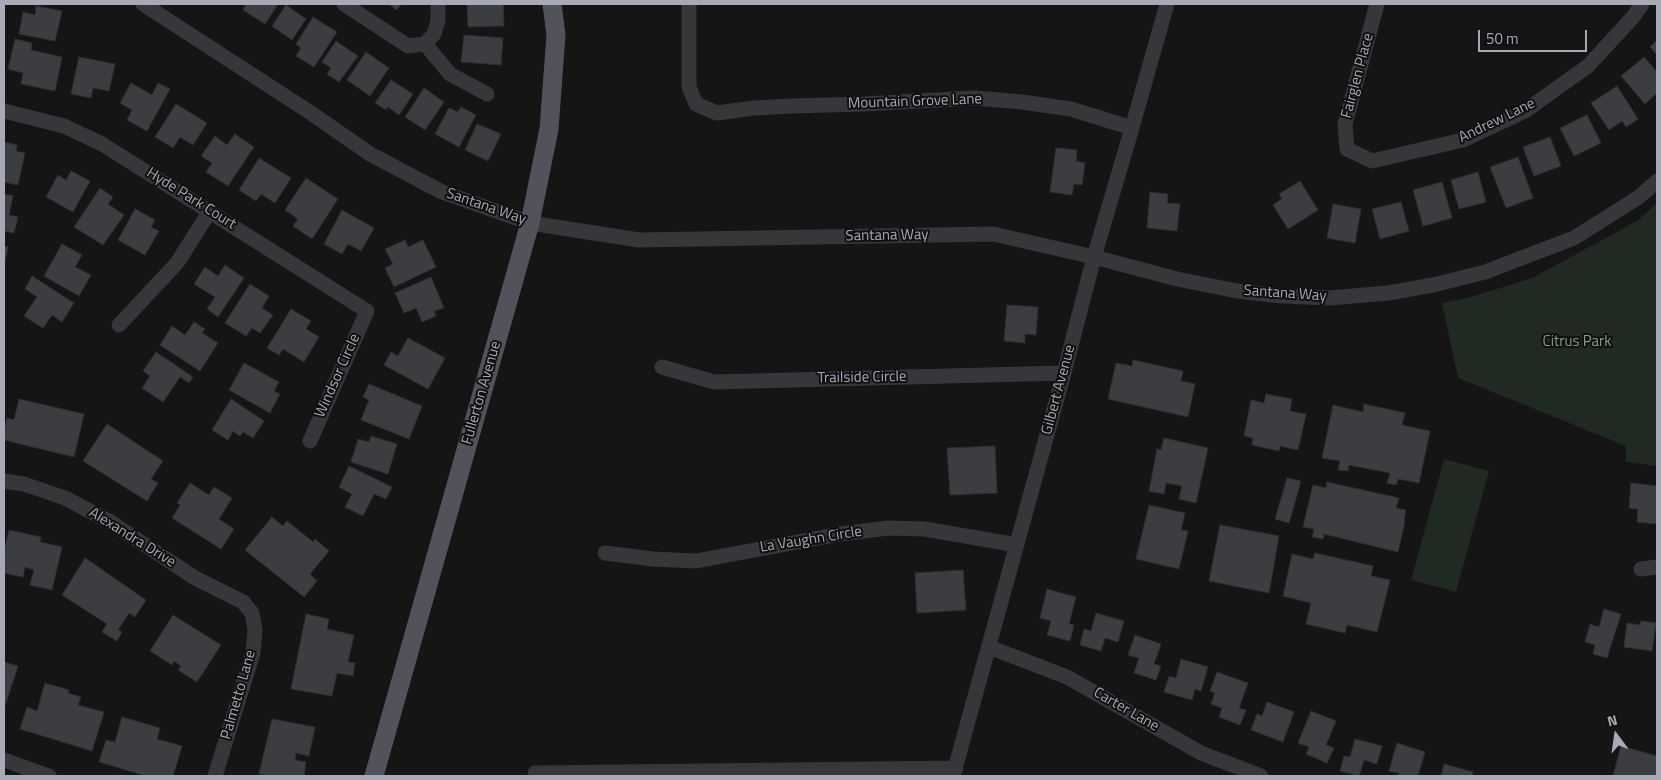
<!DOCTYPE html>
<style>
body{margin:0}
#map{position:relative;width:1661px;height:780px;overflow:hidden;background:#151516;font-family:"Titillium Web",sans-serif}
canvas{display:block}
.frame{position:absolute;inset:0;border:5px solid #a7a9b6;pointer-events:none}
.north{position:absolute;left:1591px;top:710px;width:50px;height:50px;-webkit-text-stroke:4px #101011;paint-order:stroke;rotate:346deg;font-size:14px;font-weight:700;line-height:20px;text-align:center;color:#a7a9b6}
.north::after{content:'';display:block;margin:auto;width:18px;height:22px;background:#a7a9b6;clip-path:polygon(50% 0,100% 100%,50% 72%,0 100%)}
.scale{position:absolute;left:1478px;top:30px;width:109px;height:22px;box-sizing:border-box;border:2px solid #a7a9b6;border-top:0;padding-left:6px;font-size:15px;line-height:18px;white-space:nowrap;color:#a7a9b6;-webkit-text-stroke:4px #101011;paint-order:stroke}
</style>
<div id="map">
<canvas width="1661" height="780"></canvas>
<div class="frame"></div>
<div class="north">N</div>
<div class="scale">50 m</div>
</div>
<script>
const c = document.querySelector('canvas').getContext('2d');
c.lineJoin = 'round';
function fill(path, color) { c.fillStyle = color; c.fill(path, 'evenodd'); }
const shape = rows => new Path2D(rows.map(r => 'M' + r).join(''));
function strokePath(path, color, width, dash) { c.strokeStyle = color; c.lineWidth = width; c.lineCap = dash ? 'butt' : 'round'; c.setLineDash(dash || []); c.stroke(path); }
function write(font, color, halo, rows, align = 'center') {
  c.font = font + ' "Titillium Web",sans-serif'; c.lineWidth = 4; c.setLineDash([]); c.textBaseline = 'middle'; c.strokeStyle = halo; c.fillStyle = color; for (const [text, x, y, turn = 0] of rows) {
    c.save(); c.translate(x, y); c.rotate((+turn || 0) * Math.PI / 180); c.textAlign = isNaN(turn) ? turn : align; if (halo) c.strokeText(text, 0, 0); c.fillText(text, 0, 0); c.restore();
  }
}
const green = shape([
 [1657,203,1657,466,1626,462,1626,446,1458,378,1442,303,1471,297,1532,278,1637,221],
 [1444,459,1489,471,1456,592,1411,580]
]);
const building = shape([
 [246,4,278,4,265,24,243,10,246,4],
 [389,4,402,4,396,10,389,4],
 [467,4,503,4,504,26,468,27,467,4],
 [286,5,306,19,292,40,272,26,286,5],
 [36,6,62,11,55,41,19,34,23,12,35,15,36,6],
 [313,17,337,32,314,67,296,56,301,48,296,44,313,17],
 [464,35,503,38,501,65,461,62,464,35],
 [15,39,32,43,31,50,62,57,55,91,21,84,23,73,8,69,15,39],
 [1657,40,1657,55,1650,47,1657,40],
 [336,41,358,56,339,82,327,74,331,68,322,62,336,41],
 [366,52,389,68,370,96,347,80,366,52],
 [79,57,115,64,109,91,93,88,91,98,71,94,79,57],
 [1644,57,1657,72,1657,93,1645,104,1621,76,1644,57],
 [391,80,413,94,399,115,388,107,386,110,375,103,391,80],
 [131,83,152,95,158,83,170,89,147,131,127,120,132,110,120,103,131,83],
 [1617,86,1638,119,1626,127,1622,121,1609,130,1591,103,1617,86],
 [424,88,444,102,425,130,405,117,424,88],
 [176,104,207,123,193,145,180,137,173,148,155,137,176,104],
 [461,107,476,115,459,147,435,134,449,108,458,112,461,107],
 [1587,115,1601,143,1574,156,1560,128,1587,115],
 [477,124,501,134,488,161,465,150,477,124],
 [235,134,254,147,228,186,206,172,212,163,201,156,215,136,227,145,235,134],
 [1550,137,1561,166,1534,176,1523,147,1550,137],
 [4,142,17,145,16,151,25,153,18,185,4,182,4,142],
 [1056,148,1077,150,1076,161,1085,163,1082,185,1074,184,1072,195,1050,192,1056,148],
 [1518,157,1533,198,1506,208,1490,167,1518,157],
 [259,158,291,178,275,203,261,194,256,201,239,190,259,158],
 [71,171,90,181,73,212,46,197,58,175,66,180,71,171],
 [1478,172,1486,202,1459,209,1451,180,1478,172],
 [306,178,338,199,312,239,293,226,298,219,285,210,306,178],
 [1300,181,1318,210,1288,229,1273,205,1282,199,1279,194,1300,181],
 [1442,182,1452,218,1423,226,1413,190,1442,182],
 [100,188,113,197,108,204,124,215,103,245,74,227,100,188],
 [1150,192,1168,194,1167,203,1180,204,1177,231,1147,228,1150,192],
 [4,194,13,196,9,215,18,217,14,233,4,231,4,194],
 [1401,202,1409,231,1380,239,1372,209,1401,202],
 [1333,204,1361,209,1355,243,1327,238,1333,204],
 [135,209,155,220,151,227,159,231,145,255,118,240,135,209],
 [342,210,374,228,361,251,348,244,342,254,324,244,342,210],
 [405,240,408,247,423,240,436,267,394,287,385,268,393,264,385,249,405,240],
 [62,244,82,255,75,267,91,275,79,296,44,276,62,244],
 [4,246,8,247,5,262,4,262,4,246],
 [225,265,244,278,218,317,207,309,215,297,194,284,205,267,218,276,225,265],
 [32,276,74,303,62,322,52,315,43,328,24,316,37,297,25,289,32,276],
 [431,277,444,308,434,311,436,316,422,322,416,308,404,313,395,293,431,277],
 [250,284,269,296,262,308,273,315,260,333,252,328,246,336,225,323,250,284],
 [1007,305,1038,307,1036,335,1025,334,1025,343,1004,341,1007,305],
 [291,309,311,321,306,329,319,337,304,362,283,349,279,355,267,348,291,309],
 [194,322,205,329,202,333,218,343,200,371,160,345,172,326,185,335,194,322],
 [408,338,445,358,428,389,384,365,391,352,398,356,408,338],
 [156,352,193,377,189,383,180,377,163,402,142,388,150,376,143,371,156,352],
 [1133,360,1183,371,1181,381,1195,384,1188,417,1108,399,1116,363,1132,366,1133,360],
 [244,363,279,382,274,391,280,394,270,413,229,390,244,363],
 [369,384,422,406,409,439,361,420,369,400,363,397,369,384],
 [1266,394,1292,399,1290,411,1306,414,1298,450,1280,446,1279,451,1252,445,1253,438,1244,436,1251,400,1264,403,1266,394],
 [19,399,84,414,74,457,4,440,4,430,7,418,14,420,19,399],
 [231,399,264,421,253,438,243,432,240,436,233,431,228,440,212,430,231,399],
 [1364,404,1405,413,1402,425,1430,431,1419,483,1398,479,1396,485,1387,483,1390,473,1349,465,1348,471,1338,470,1340,461,1322,458,1333,405,1363,412,1364,404],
 [107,424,163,461,151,479,158,483,147,501,83,461,107,424],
 [371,436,397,444,388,474,351,462,358,439,369,442,371,436],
 [1164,438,1208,448,1196,503,1179,499,1182,486,1166,483,1164,494,1149,491,1157,449,1161,450,1164,438],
 [995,446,997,493,950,495,947,448,995,446],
 [349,466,392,487,386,499,374,494,363,516,345,507,352,494,339,487,349,466],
 [1287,478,1301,481,1289,523,1275,519,1287,478],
 [1327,482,1399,498,1396,508,1406,510,1404,521,1405,521,1398,552,1324,534,1323,539,1312,537,1314,529,1303,527,1313,485,1326,488,1327,482],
 [190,483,209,495,214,487,232,498,219,519,234,529,221,549,172,518,180,505,177,503,190,483],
 [1631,483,1657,486,1657,524,1637,522,1638,509,1629,508,1631,483],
 [1149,505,1185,513,1181,530,1188,531,1179,569,1136,559,1149,505],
 [272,517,283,526,287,521,313,542,315,539,329,551,310,574,317,581,304,597,245,550,272,517],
 [1220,525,1279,536,1269,593,1209,581,1220,525],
 [9,530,41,537,40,542,62,547,52,590,30,585,34,570,25,567,23,577,4,573,4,551,9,530],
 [1315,553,1373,566,1371,576,1390,580,1377,632,1347,625,1345,633,1306,624,1311,603,1283,596,1292,554,1313,559,1315,553],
 [85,558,146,600,135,617,129,613,118,630,122,632,117,641,102,632,107,624,62,595,85,558],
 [963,570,966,610,917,613,915,573,963,570],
 [1047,589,1076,597,1069,624,1074,625,1070,641,1047,635,1051,621,1040,618,1047,589],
 [1604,609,1621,614,1607,658,1593,654,1595,645,1585,642,1590,624,1599,627,1604,609],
 [1096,613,1124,621,1118,642,1105,638,1101,651,1080,645,1084,629,1091,631,1096,613],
 [306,614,329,619,327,629,354,635,348,662,355,663,353,676,337,673,332,696,291,689,306,614],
 [173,615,221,645,197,682,178,670,181,666,174,661,172,665,150,651,173,615],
 [1641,621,1656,623,1652,651,1624,647,1627,623,1640,625,1641,621],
 [1135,635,1161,644,1154,664,1161,666,1156,680,1134,673,1139,658,1128,655,1135,635],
 [1181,659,1208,667,1201,691,1195,689,1192,700,1164,692,1169,676,1176,678,1181,659],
 [4,662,18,666,5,706,4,706,4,662],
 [1217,672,1248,683,1239,708,1246,710,1240,725,1219,717,1222,708,1211,704,1215,693,1210,691,1217,672],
 [45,683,69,690,68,693,81,697,78,705,104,712,92,751,20,729,27,707,37,711,45,683],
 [1267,702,1294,712,1283,742,1251,730,1257,714,1262,716,1267,702],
 [1311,711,1336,721,1326,745,1334,748,1327,763,1306,754,1309,747,1298,743,1311,711],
 [122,717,160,728,157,739,182,746,173,776,146,776,99,762,106,740,115,742,122,717],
 [272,719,315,727,309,756,296,753,295,760,306,762,304,776,271,776,259,774,272,719],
 [1355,739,1382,746,1377,764,1364,760,1359,776,1340,771,1344,756,1350,757,1355,739],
 [1397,743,1425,752,1418,776,1398,776,1399,773,1389,771,1397,743],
 [1621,746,1657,756,1657,776,1613,776,1621,746],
 [1444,764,1473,772,1472,776,1441,776,1444,764]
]);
const minor = shape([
 [143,4,311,113,370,154,442,192,530,223,639,240,993,234,1094,257,1177,279,1237,291,1283,296,1329,298,1388,293,1433,285,1485,272,1574,238,1639,197,1657,181],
 [344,4,408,46,425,44],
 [689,4,689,87,696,104,717,113,754,108,792,106,863,104,975,98,1022,102,1071,109,1132,128],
 [1377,4,1345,124,1347,149,1372,161,1463,140,1525,111,1588,66,1633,17,1642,4],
 [425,44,450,74,487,94],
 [425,44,434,34,438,20,438,4],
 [4,111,64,126,102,144,367,311,310,441],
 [119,325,177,263,210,211],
 [662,367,714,382,1064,373],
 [4,481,24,484,65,498,109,521,195,578,243,602,252,613,255,630,253,653,215,776],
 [605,553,653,559,696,561,840,534,888,528,925,529,1017,545],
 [1641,569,1657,567],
 [989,647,1067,677,1201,753,1261,776],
 [4,760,49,776],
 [535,773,956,768],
 [953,776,1064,373,1094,257,1132,128,1167,4]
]);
const major = shape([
 [374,776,530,223,549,129,556,35,552,4]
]);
const streetNames = [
 ["Fairglen Place",1358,76,-75],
 ["Mountain Grove Lane",915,102,-2],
 ["Andrew Lane",1497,121,-26],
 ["Hyde Park Court",191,199,32],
 ["Santana Way",486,207,19],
 ["Santana Way",887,236,-1],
 ["Santana Way",1285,294,4],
 ["Windsor Circle",338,376,-66],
 ["Trailside Circle",862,378,-1],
 ["Gilbert Avenue",1059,390,-75],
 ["Fullerton Avenue",482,393,-74],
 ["Alexandra Drive",132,538,32],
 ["La Vaughn Circle",811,540,-9],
 ["Palmetto Lane",239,695,-74],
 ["Carter Lane",1126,710,30]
];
const parkNames = [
 ["Citrus Park",1577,342]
];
fill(green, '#212923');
fill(building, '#3c3d40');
strokePath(building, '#2f2f32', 1);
strokePath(minor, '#36363b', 15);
strokePath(major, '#52525a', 19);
write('15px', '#a7a9b6', '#101011', streetNames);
write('15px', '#7ea185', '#101011', parkNames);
</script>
